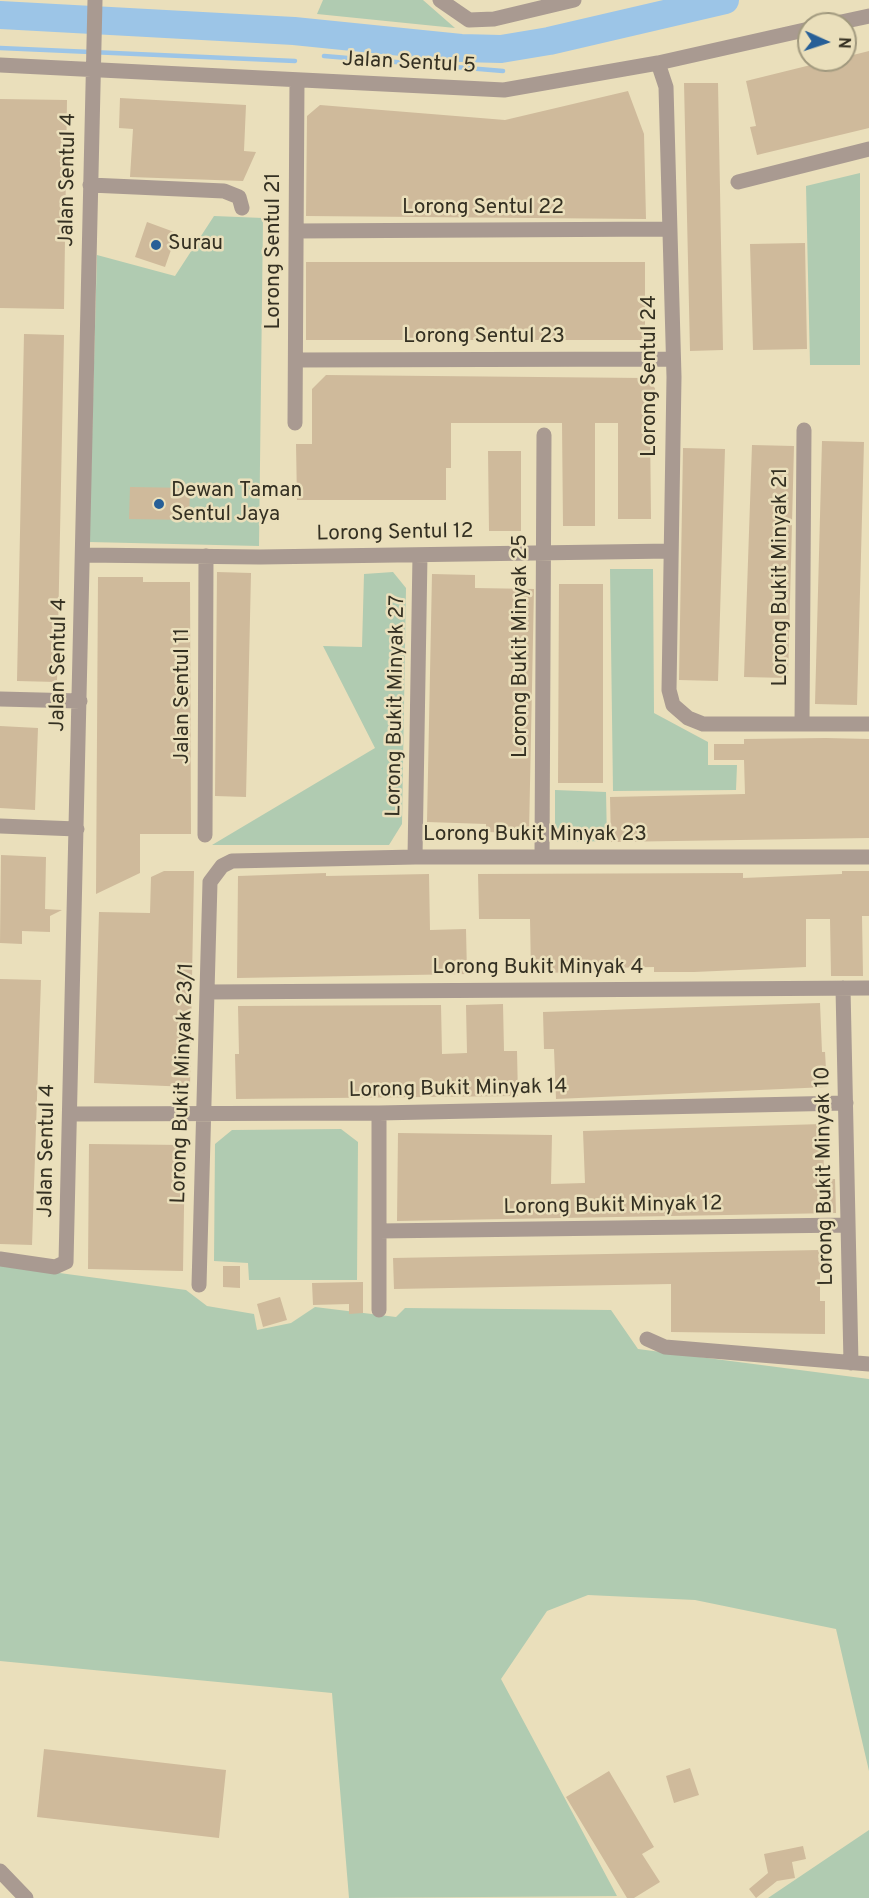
<!DOCTYPE html>
<style>
body{margin:0}
#map{position:relative;width:869px;height:1898px;overflow:hidden;background:#eadfbb;font-family:Overpass,sans-serif}
canvas{display:block}
.north{position:absolute;left:797px;top:12px;width:60px;height:60px;box-sizing:border-box;background:#eadfbb;border:2px solid #a1997e;border-radius:50%;rotate:93deg;font-size:16px;font-weight:700;line-height:24px;text-align:center;color:#343022}
.north::after{content:'';display:block;margin:auto;width:21px;height:27px;background:#275f97;clip-path:polygon(50% 0,100% 100%,50% 72%,0 100%)}
</style>
<div id="map">
<canvas width="869" height="1898"></canvas>
<div class="north">N</div>
</div>
<script>
const c = document.querySelector('canvas').getContext('2d');
c.lineJoin = 'round';
function fill(path, color) { c.fillStyle = color; c.fill(path, 'evenodd'); }
const shape = rows => new Path2D(rows.map(r => 'M' + r).join(''));
function strokePath(path, color, width, dash) { c.strokeStyle = color; c.lineWidth = width; c.lineCap = dash ? 'butt' : 'round'; c.setLineDash(dash || []); c.stroke(path); }
function write(font, color, halo, rows, align = 'center') {
  c.font = font + ' Overpass,sans-serif'; c.lineWidth = 5; c.setLineDash([]); c.textBaseline = 'middle'; c.strokeStyle = halo; c.fillStyle = color; for (const [text, x, y, turn = 0] of rows) {
    c.save(); c.translate(x, y); c.rotate((+turn || 0) * Math.PI / 180); c.textAlign = isNaN(turn) ? turn : align; if (halo) c.strokeText(text, 0, 0); c.fillText(text, 0, 0); c.restore();
  }
}
const green = shape([
 [323,0,423,0,455,28,317,14],
 [860,173,860,365,810,365,806,186],
 [214,216,263,218,259,546,89,542,97,255,175,276],
 [610,569,653,569,654,713,708,742,708,765,737,765,736,790,613,791],
 [393,572,406,588,402,824,389,845,212,845,375,748,323,646,362,647,364,574],
 [555,790,606,792,607,841,568,842,555,834],
 [341,1129,358,1142,357,1280,249,1280,248,1263,214,1261,215,1144,232,1130],
 [0,1265,186,1290,207,1306,254,1314,257,1330,291,1323,315,1307,396,1317,405,1308,611,1310,638,1349,869,1379,869,1771,836,1629,695,1600,588,1595,547,1611,501,1679,617,1896,349,1898,332,1693,0,1661],
 [869,1830,869,1898,768,1898]
]);
const stream = shape([
 [0,48,295,61],
 [324,56,503,71]
]);
const river = shape([
 [0,15,294,31,461,48,501,49,549,41,725,0]
]);
const building = shape([
 [869,51,869,128,757,155,750,127,756,126,746,81,831,60,845,60,845,57],
 [684,83,718,83,723,350,690,351],
 [628,91,644,134,646,219,306,216,307,116,320,105,505,120],
 [120,98,246,105,244,151,256,152,243,181,130,177,133,129,119,128],
 [0,99,67,100,64,309,0,308],
 [147,222,177,233,165,267,135,257],
 [805,243,807,349,753,350,750,244],
 [306,262,645,262,645,340,306,340],
 [24,334,64,335,57,682,17,681],
 [326,375,644,378,655,388,655,423,650,423,651,519,618,519,618,423,595,423,595,526,563,526,562,423,451,423,451,468,446,468,446,500,297,500,296,444,312,444,312,389],
 [822,441,864,442,857,705,815,704],
 [752,445,794,446,788,678,744,677],
 [683,448,725,449,718,681,679,680],
 [488,451,521,451,521,531,489,531],
 [130,487,190,488,189,520,129,519],
 [217,572,251,573,246,797,215,796],
 [432,574,475,575,475,588,534,589,529,833,486,832,486,824,427,822],
 [98,577,143,577,143,582,190,582,191,834,140,834,140,873,96,894],
 [559,584,603,584,603,783,558,783],
 [0,726,38,728,35,810,0,808],
 [826,738,869,739,869,838,611,842,610,797,745,794,744,760,714,760,714,744,744,744,744,739],
 [1,855,46,857,45,909,62,910,50,916,50,932,22,931,22,944,0,943],
 [164,871,194,871,190,1087,94,1083,99,912,150,913,151,877],
 [842,871,869,871,869,916,862,916,863,976,831,976,830,919,806,919,806,967,694,972,654,972,654,967,607,968,607,972,571,973,531,972,530,919,479,919,478,874,743,873,743,878,842,874],
 [326,873,326,876,429,874,430,930,466,929,467,974,237,978,238,876],
 [0,979,41,980,32,1245,0,1244],
 [820,1003,822,1052,825,1052,827,1087,556,1099,554,1049,544,1049,543,1012],
 [503,1004,504,1051,517,1051,518,1096,236,1099,235,1054,239,1054,238,1006,441,1005,442,1054,467,1053,466,1005],
 [823,1124,824,1179,835,1179,836,1213,397,1221,398,1133,552,1135,551,1184,585,1183,583,1131],
 [89,1144,185,1145,183,1271,88,1269],
 [820,1250,820,1301,825,1301,825,1334,671,1332,671,1284,394,1289,393,1258],
 [223,1266,240,1266,240,1288,223,1287],
 [363,1282,363,1313,349,1314,349,1304,313,1305,312,1283],
 [280,1297,287,1320,263,1327,257,1304],
 [44,1749,226,1770,219,1838,37,1817],
 [690,1768,699,1795,674,1803,666,1776],
 [609,1771,654,1847,642,1854,660,1882,634,1898,627,1898,566,1797],
 [803,1846,806,1859,792,1862,795,1878,777,1881,756,1898,749,1889,768,1873,764,1854]
]);
const minor = shape([
 [440,0,469,20,494,19,574,0],
 [832,24,869,16],
 [658,63,666,87,674,377,669,690,673,705,688,718,703,724,869,724],
 [0,65,504,90,658,63,809,29],
 [738,182,869,149],
 [90,185,224,191,239,197,242,208],
 [296,231,670,229],
 [296,360,673,359],
 [295,423,297,80],
 [83,555,260,557,671,551],
 [0,699,80,701],
 [802,724,804,430],
 [0,826,77,829],
 [205,835,206,556],
 [415,857,420,555],
 [542,857,544,435],
 [843,988,851,1363],
 [207,992,869,988],
 [379,1113,379,1310],
 [70,1114,379,1113,846,1103],
 [379,1231,848,1225],
 [0,1259,55,1267,66,1262,95,0],
 [199,1285,210,882,222,866,232,861,415,857,869,857],
 [647,1339,665,1347,869,1364],
 [0,1871,26,1898]
]);
const markers = [
 [156,245,6,"#275f97"],
 [159,504,6,"#275f97"]
];
const streetNames = [
 ["Jalan Sentul 5",409,64,3],
 ["Jalan Sentul 4",69,180,-89],
 ["Lorong Sentul 22",483,209],
 ["Lorong Sentul 21",275,251,-90],
 ["Lorong Sentul 23",484,338],
 ["Lorong Sentul 24",651,376,-90],
 ["Lorong Sentul 12",395,534,-1],
 ["Lorong Bukit Minyak 21",782,577,-90],
 ["Lorong Bukit Minyak 25",522,646,-90],
 ["Jalan Sentul 4",60,665,-89],
 ["Jalan Sentul 11",184,696,-90],
 ["Lorong Bukit Minyak 27",397,706,-89],
 ["Lorong Bukit Minyak 23",535,836],
 ["Lorong Bukit Minyak 4",538,969],
 ["Lorong Bukit Minyak 23/1",184,1083,-88],
 ["Lorong Bukit Minyak 14",458,1090,-1],
 ["Jalan Sentul 4",48,1151,-89],
 ["Lorong Bukit Minyak 10",826,1176,-91],
 ["Lorong Bukit Minyak 12",613,1207,-1]
];
const poiNames = [
 ["Surau",168,245],
 ["Dewan Taman",171,492],
 ["Sentul Jaya",171,516]
];
fill(green, '#b0cbb1');
strokePath(stream, '#9cc5e7', 4.5);
strokePath(river, '#9cc5e7', 28);
fill(building, '#cfba9b');
strokePath(minor, '#a99a91', 15);
for (const [x, y, r, color] of markers) { const dot = new Path2D(); dot.arc(x, y, r, 0, 2 * Math.PI); c.fillStyle = color; c.fill(dot); strokePath(dot, '#eadfbb', 2); }
write('21px', '#343022', '#eadfbb', streetNames);
write('21px', '#343022', '#eadfbb', poiNames, 'left');
</script>
